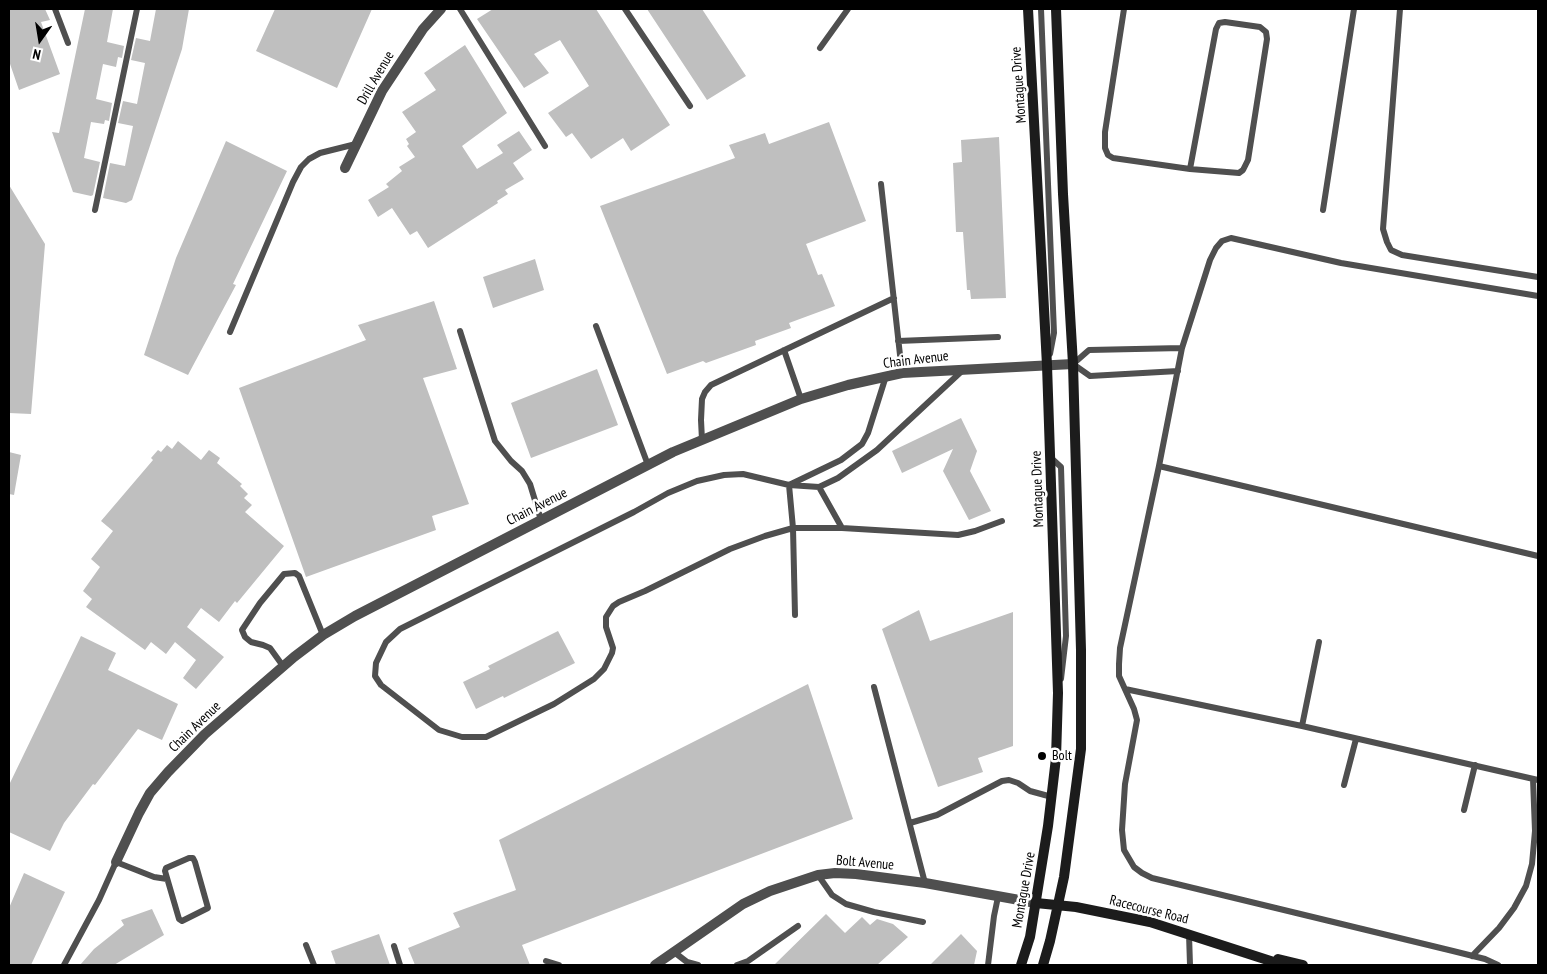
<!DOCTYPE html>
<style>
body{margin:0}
#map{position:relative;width:1547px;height:974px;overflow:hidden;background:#fff;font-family:"PT Sans Narrow",sans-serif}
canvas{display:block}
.frame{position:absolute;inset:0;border:10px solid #000;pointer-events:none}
.north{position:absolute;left:15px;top:15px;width:50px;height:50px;-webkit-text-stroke:4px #fff;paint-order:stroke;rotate:193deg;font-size:14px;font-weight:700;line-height:20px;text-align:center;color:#000}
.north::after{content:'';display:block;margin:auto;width:18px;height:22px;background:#000;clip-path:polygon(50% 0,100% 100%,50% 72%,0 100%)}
</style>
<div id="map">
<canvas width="1547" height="974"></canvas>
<div class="frame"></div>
<div class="north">N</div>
</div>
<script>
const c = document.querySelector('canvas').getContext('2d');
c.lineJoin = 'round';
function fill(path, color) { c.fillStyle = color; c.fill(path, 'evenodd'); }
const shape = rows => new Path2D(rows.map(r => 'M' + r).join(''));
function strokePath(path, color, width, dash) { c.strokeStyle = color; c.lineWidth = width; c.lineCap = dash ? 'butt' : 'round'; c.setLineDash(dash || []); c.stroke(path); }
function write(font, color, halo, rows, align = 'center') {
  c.font = font + ' "PT Sans Narrow",sans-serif'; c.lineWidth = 5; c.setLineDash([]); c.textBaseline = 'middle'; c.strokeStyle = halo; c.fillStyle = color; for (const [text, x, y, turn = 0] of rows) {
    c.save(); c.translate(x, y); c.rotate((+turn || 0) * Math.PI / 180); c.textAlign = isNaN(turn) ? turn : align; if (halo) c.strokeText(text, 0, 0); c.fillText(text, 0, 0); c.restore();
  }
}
const building = shape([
 [9,9,45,9,50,20,41,22,60,74,19,90,9,61],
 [85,9,113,9,107,42,124,46,122,58,118,57,116,67,103,64,96,99,112,103,109,121,105,120,104,124,91,122,84,158,100,162,93,195,91,196,73,192,52,132,59,133],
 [156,9,189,9,182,49,132,200,126,203,103,198,110,163,125,166,133,126,118,123,123,101,137,104,145,63,131,60,136,38,150,41],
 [275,9,372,9,337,88,256,51],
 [493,9,596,9,670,125,631,151,623,138,591,159,572,133,566,137,548,113,589,86,560,40,534,54,549,73,524,88,477,19],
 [647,9,702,9,746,76,707,100],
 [465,45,507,113,462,146,477,169,503,153,497,145,519,131,532,150,513,163,524,179,505,190,508,194,497,201,498,203,428,248,417,231,410,235,392,208,378,217,368,200,389,187,386,184,402,171,399,167,415,157,407,146,409,144,406,139,416,132,402,112,436,90,424,73],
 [829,122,866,221,806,244,818,275,822,274,835,306,789,323,791,328,755,341,756,345,706,363,703,361,667,374,600,206,735,158,729,145,765,133,769,144],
 [999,137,1006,298,971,299,970,290,967,290,963,232,956,232,953,163,962,162,961,140],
 [226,141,287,171,233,284,236,285,188,375,144,355,176,258],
 [9,185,45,244,31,414,9,413],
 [535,259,544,290,493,308,483,277],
 [434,301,457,369,423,378,469,504,432,516,436,530,306,577,239,388,366,340,358,325],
 [597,369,618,425,531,458,511,403],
 [961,418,977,451,970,471,991,511,969,520,943,471,953,449,902,473,892,451],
 [178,441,201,460,209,450,220,458,217,463,242,484,240,486,248,494,244,498,252,505,245,512,284,546,237,603,235,601,219,622,201,608,187,627,224,657,196,689,183,678,196,660,175,642,166,654,151,642,145,650,86,607,92,599,83,591,100,567,91,559,113,531,101,521,153,460,151,458,158,450,161,452,167,445,172,449],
 [9,452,21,455,14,495,9,494],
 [919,610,930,641,1013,612,1013,746,978,758,983,772,938,787,882,629],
 [558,631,575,663,504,698,503,696,476,709,463,682,490,669,488,666],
 [81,636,116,653,108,670,178,704,162,740,138,729,95,785,93,784,64,823,50,851,9,832,9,785],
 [808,684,853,819,522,945,530,965,415,965,408,948,460,927,453,913,516,890,499,840],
 [24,873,65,892,31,965,9,965,9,908],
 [152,909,164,935,114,965,80,965,94,949,124,925,121,920],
 [826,914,845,933,862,917,870,925,877,919,893,924,908,937,877,965,774,965],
 [379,934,390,965,336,965,331,951],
 [961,934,977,951,974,965,930,965]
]);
const service = shape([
 [55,9,68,43],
 [460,9,545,146],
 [625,9,690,106],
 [1041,9,1054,333,1050,354],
 [1124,9,1105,132,1105,148,1108,155,1113,158,1190,169,1239,173,1243,170,1248,160,1267,39,1266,32,1260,27,1225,22,1219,23,1216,29,1190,169],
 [1400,9,1383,229,1387,242,1391,250,1402,255,1538,277],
 [820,48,848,9],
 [881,184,902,373],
 [95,210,137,9],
 [1323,210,1354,9],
 [596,326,648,465],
 [460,331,495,441,511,461,522,471,530,484,541,520],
 [230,332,293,182,301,167,309,159,320,153,356,144],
 [898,341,998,337],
 [784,350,801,399],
 [1178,371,1090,376,1073,364,1089,350,1182,348],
 [702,440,701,420,702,399,705,392,711,385,894,298],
 [1050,457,1061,467,1066,636,1061,679],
 [1159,466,1538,556],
 [819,487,842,528,958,535,975,531,1002,521],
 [842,528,793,528,765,536,730,549,645,591,619,602,613,606,606,617,606,627,613,648,612,653,604,669,594,679,554,704,486,737,462,737,439,730,381,685,375,676,376,663,386,642,400,629,634,512,668,493,697,481,724,475,743,474,789,485,819,487,838,478,877,450,963,370],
 [795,615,793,528,789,485,841,460,862,444,868,433,886,376],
 [283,666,270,648,263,645,251,642,245,637,242,630,260,603,284,574,295,573,299,576,323,635],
 [874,687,925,883],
 [1125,689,1302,726,1538,780],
 [1302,726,1319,642],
 [1344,785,1356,739],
 [1464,810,1475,765],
 [910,823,937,815,1002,781,1009,780,1018,783,1030,791,1052,797],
 [189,858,193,858,195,862,208,908,182,921,179,919,165,871,166,868,189,858],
 [818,875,832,895,846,904,874,912,923,922],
 [1189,934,1190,965],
 [306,945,314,965],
 [394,946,400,965],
 [674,952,687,962,698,965],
 [1472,956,1499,928,1514,908,1526,886,1532,864,1535,831,1533,779],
 [546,961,559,965],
 [64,965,99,900,116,862,154,877,167,879],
 [737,965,748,961,798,926],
 [988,965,994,916,998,897],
 [1498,965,1485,959,1453,951,1152,878,1142,873,1134,867,1124,850,1122,830,1125,784,1137,720,1134,709,1119,676,1119,664,1120,648,1159,466,1182,348,1210,260,1216,248,1222,241,1231,238,1341,263,1538,296]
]);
const minor = shape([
 [345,168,382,91,423,29,441,9],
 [116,862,139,813,150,793,168,772,205,734,294,657,323,635,355,616,673,452,801,399,848,385,902,373,1073,364],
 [655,965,743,904,770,891,818,875,835,873,856,874,925,883,1036,903]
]);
const secondary = shape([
 [1036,903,1076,907,1150,922,1283,965],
 [1278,959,1303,965],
 [1021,965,1030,937,1048,826,1056,758,1058,693,1047,365,1028,9],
 [1043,965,1050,941,1064,877,1081,749,1081,650,1073,364,1063,194,1056,9]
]);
const markers = [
 [1042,756,5,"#000"]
];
const streetNames = [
 ["Drill Avenue",376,78,-60],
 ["Montague Drive",1019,85,-94],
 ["Chain Avenue",916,360,-7],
 ["Montague Drive",1038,489,-92],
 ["Chain Avenue",537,507,-27],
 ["Chain Avenue",195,727,-44],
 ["Bolt Avenue",865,863,5],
 ["Montague Drive",1024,890,-80],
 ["Racecourse Road",1149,910,14]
];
const poiNames = [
 ["Bolt",1052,756]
];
fill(building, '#bfbfbf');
strokePath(service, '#4f4f4f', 6);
strokePath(minor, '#4f4f4f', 10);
strokePath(secondary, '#1c1c1c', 10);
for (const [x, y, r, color] of markers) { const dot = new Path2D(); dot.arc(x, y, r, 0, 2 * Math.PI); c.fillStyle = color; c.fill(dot); strokePath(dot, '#fff', 2); }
write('14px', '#000', '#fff', streetNames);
write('14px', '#000', '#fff', poiNames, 'left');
</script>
